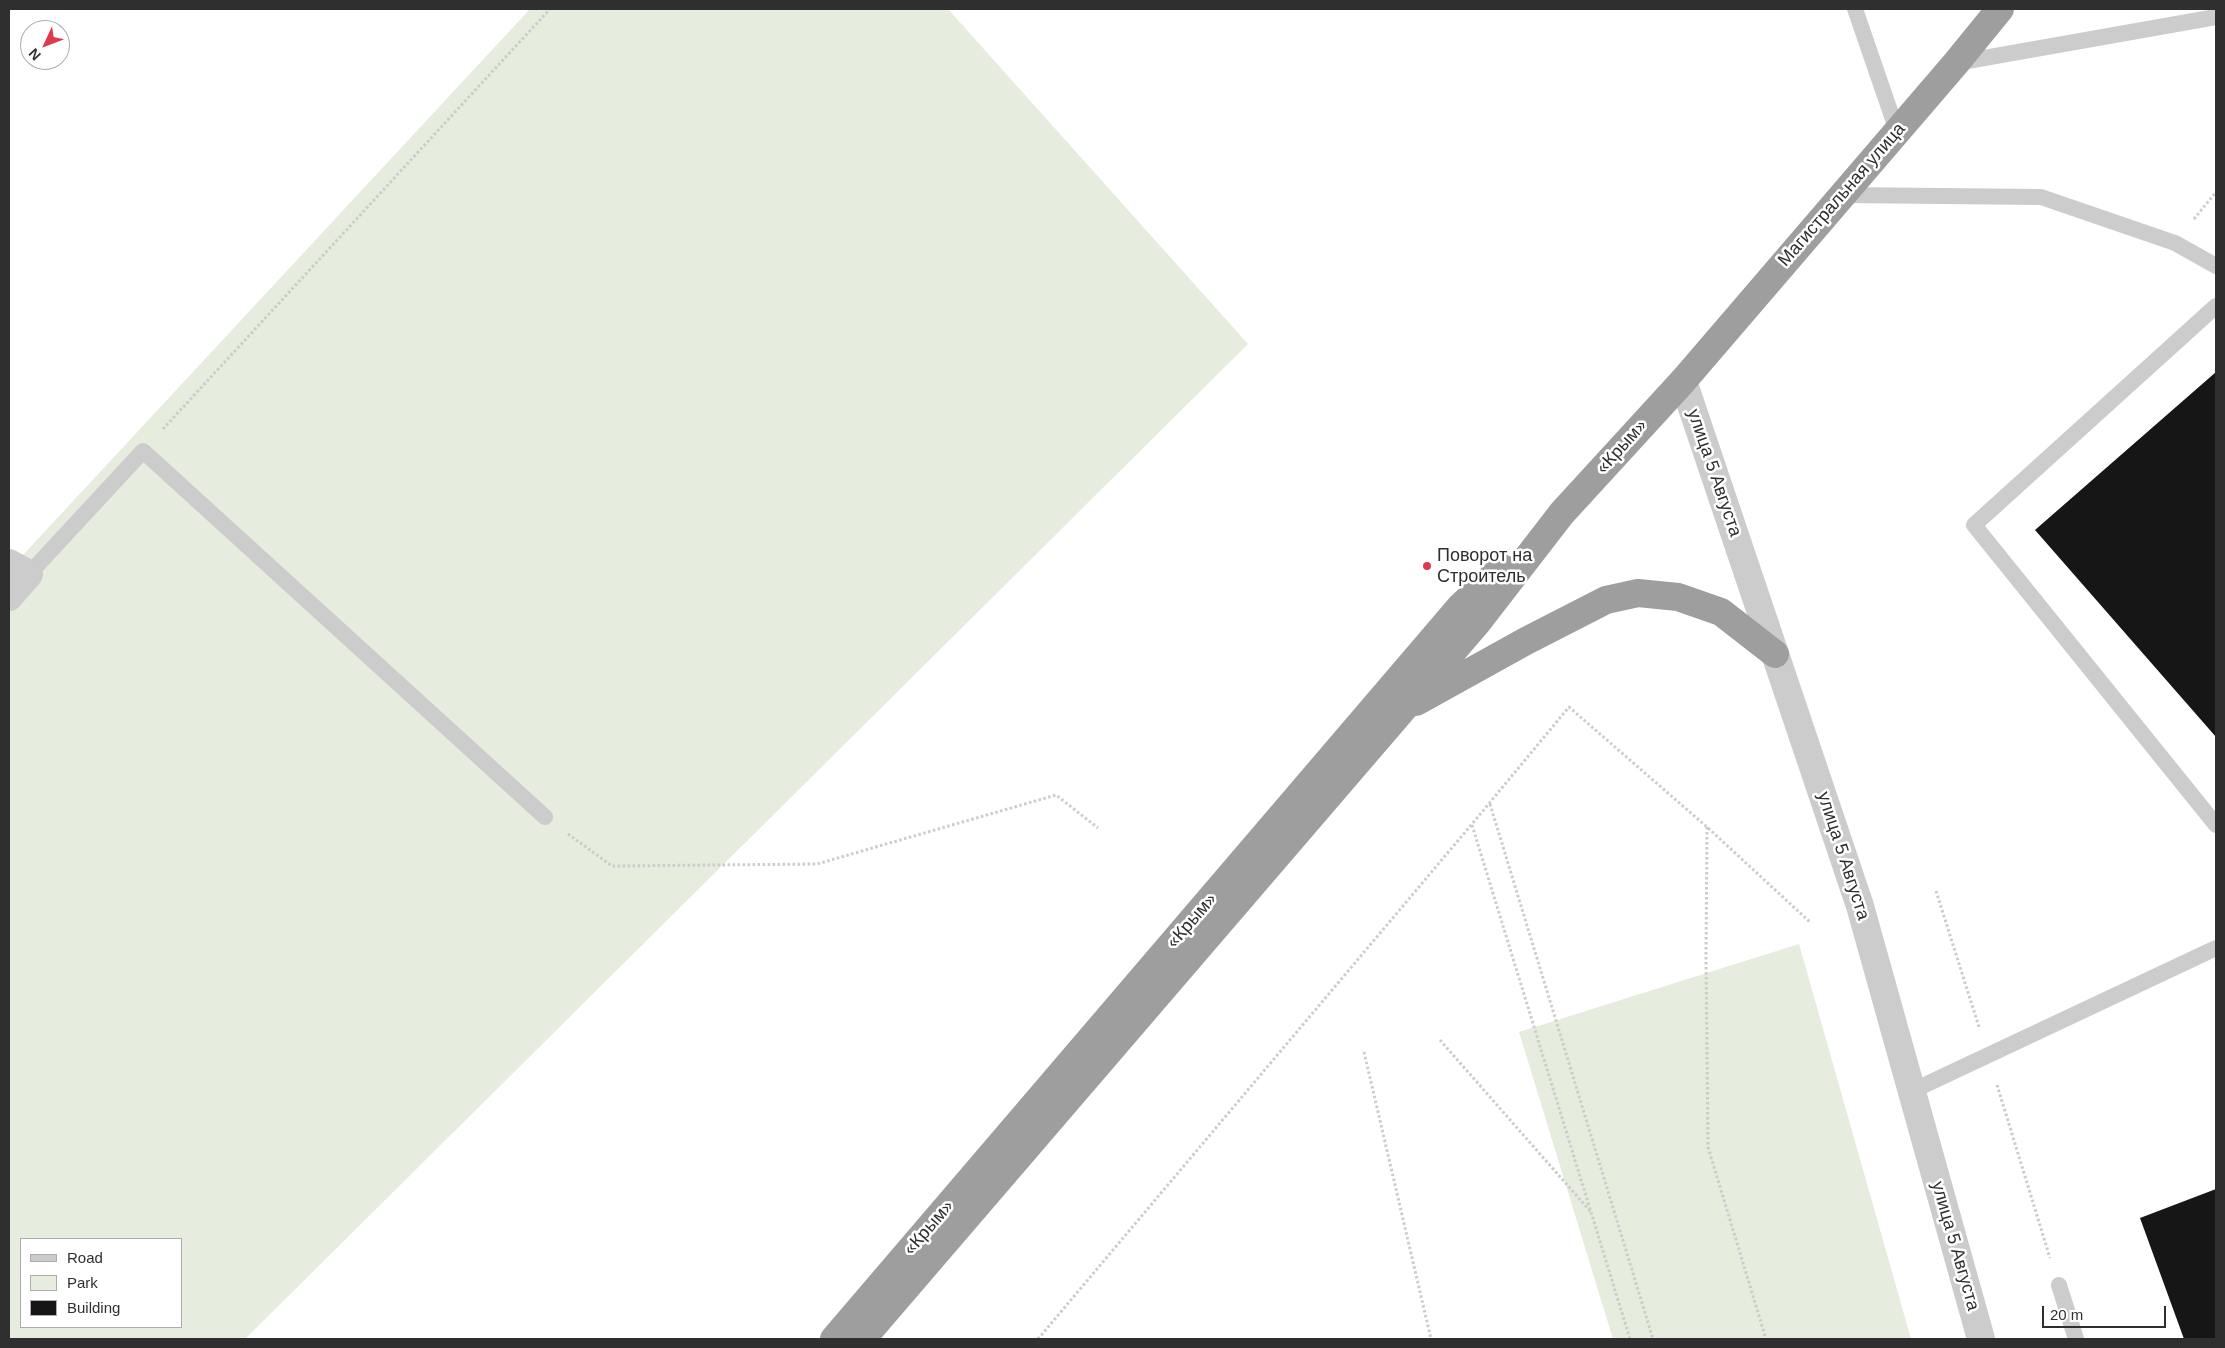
<!DOCTYPE html>
<meta charset="utf-8">
<style>
body{margin:0}
#map{position:relative;width:2225px;height:1348px;overflow:hidden;background:#fff;font-family:Helvetica,sans-serif}
canvas{display:block}
.frame{position:absolute;inset:0;border:10px solid #2f2f2f;pointer-events:none}
.legend{position:absolute;left:20px;top:1238px;width:162px;height:90px;box-sizing:border-box;background:#fff;border:1px solid #acacac;margin:0;padding:6px 9px;list-style:none;font-size:15px;color:#2f2f2f}
.legend li{display:flex;align-items:center;gap:10px;height:25px}
.legend b{width:25px;border:1px solid #acacac}
.north{position:absolute;left:20px;top:20px;width:50px;height:50px;box-sizing:border-box;background:#fff;border:1px solid #acacac;border-radius:50%;rotate:227deg;font-size:14px;font-weight:700;line-height:20px;text-align:center;color:#2f2f2f}
.north::after{content:'';display:block;margin:auto;width:18px;height:22px;background:#de3a4d;clip-path:polygon(50% 0,100% 100%,50% 72%,0 100%)}
.scale{position:absolute;left:2042px;top:1306px;width:124px;height:22px;box-sizing:border-box;border:2px solid #2f2f2f;border-top:0;padding-left:6px;font-size:15px;line-height:18px;white-space:nowrap;color:#2f2f2f;-webkit-text-stroke:4px #fff;paint-order:stroke}
</style>
<div id="map">
<canvas width="2225" height="1348"></canvas>
<div class="frame"></div>
<ul class="legend">
<li><b style="height:6px;background:#ccc"></b>Road</li>
<li><b style="height:14px;background:#e6ecde"></b>Park</li>
<li><b style="height:14px;background:#161616"></b>Building</li>
</ul>
<div class="north">N</div>
<div class="scale">20 m</div>
</div>
<script>
const c = document.querySelector('canvas').getContext('2d');
c.lineJoin = 'round';
function fill(path, color) { c.fillStyle = color; c.fill(path, 'evenodd'); }
const shape = rows => new Path2D(rows.map(r => 'M' + r).join(''));
function strokePath(path, color, width, dash) { c.strokeStyle = color; c.lineWidth = width; c.lineCap = dash ? 'butt' : 'round'; c.setLineDash(dash || []); c.stroke(path); }
function write(font, color, halo, rows, align = 'center') {
  c.font = font + ' Helvetica,sans-serif'; c.lineWidth = 5; c.setLineDash([]); c.textBaseline = 'middle'; c.strokeStyle = halo; c.fillStyle = color; for (const [text, x, y, turn = 0] of rows) {
    c.save(); c.translate(x, y); c.rotate((+turn || 0) * Math.PI / 180); c.textAlign = isNaN(turn) ? turn : align; if (halo) c.strokeText(text, 0, 0); c.fillText(text, 0, 0); c.restore();
  }
}
const green = shape([
 [530,9,948,9,1248,344,245,1339,9,1339,9,570],
 [21,1239,181,1239,181,1327,21,1327],
 [1799,944,1911,1339,1613,1339,1519,1032]
]);
const building = shape([
 [2216,372,2216,737,2035,530],
 [2216,1189,2216,1339,2184,1339,2140,1218]
]);
const path = shape([
 [2194,219,2216,192],
 [163,429,550,9],
 [1490,804,1653,1339],
 [1472,825,1630,1339],
 [1707,827,1706,957,1708,1147,1766,1339],
 [568,834,612,866,817,864,1056,795,1098,828],
 [1936,891,1979,1027],
 [1440,1040,1590,1211],
 [1364,1052,1431,1339],
 [1997,1085,2050,1258],
 [1038,1339,1472,824,1569,707,1707,827,1811,923]
]);
const service = shape([
 [1855,9,1897,131],
 [1956,63,2216,17],
 [1842,195,2041,197,2175,243,2216,266],
 [2216,306,1974,525,2216,825],
 [29,574,143,451,545,817],
 [1912,1091,2216,948],
 [2059,1285,2076,1339]
]);
const minor = shape([
 [9,563,29,574,9,597]
]);
const tertiary = shape([
 [1683,381,1860,906,1981,1339]
]);
const trunk = shape([
 [1416,702,1526,641,1606,600,1638,593,1678,597,1721,612,1775,654],
 [834,1339,1460,607,1502,568],
 [862,1339,1477,623,1562,513,1683,381,1956,63,2000,9]
]);
const markers = [
 [1427,566,5,"#de3a4d"]
];
const streetNames = [
 ["Магистральная улица",1842,195,-49],
 ["«Крым»",1622,447,-48],
 ["улица 5 Августа",1714,473,71],
 ["улица 5 Августа",1843,856,72],
 ["«Крым»",1192,921,-49],
 ["«Крым»",929,1228,-49],
 ["улица 5 Августа",1955,1246,74]
];
const poiNames = [
 ["Поворот на",1437,556],
 ["Строитель",1437,577]
];
fill(green, '#e6ecde');
fill(building, '#161616');
strokePath(path, '#ccc', 3, [2.5, 2.5]);
strokePath(service, '#ccc', 16);
strokePath(minor, '#ccc', 28);
strokePath(tertiary, '#ccc', 28);
strokePath(trunk, '#9e9e9e', 28);
for (const [x, y, r, color] of markers) { const dot = new Path2D(); dot.arc(x, y, r, 0, 2 * Math.PI); c.fillStyle = color; c.fill(dot); strokePath(dot, '#fff', 2); }
write('18px', '#2f2f2f', '#fff', streetNames);
write('18px', '#2f2f2f', '#fff', poiNames, 'left');
</script>
